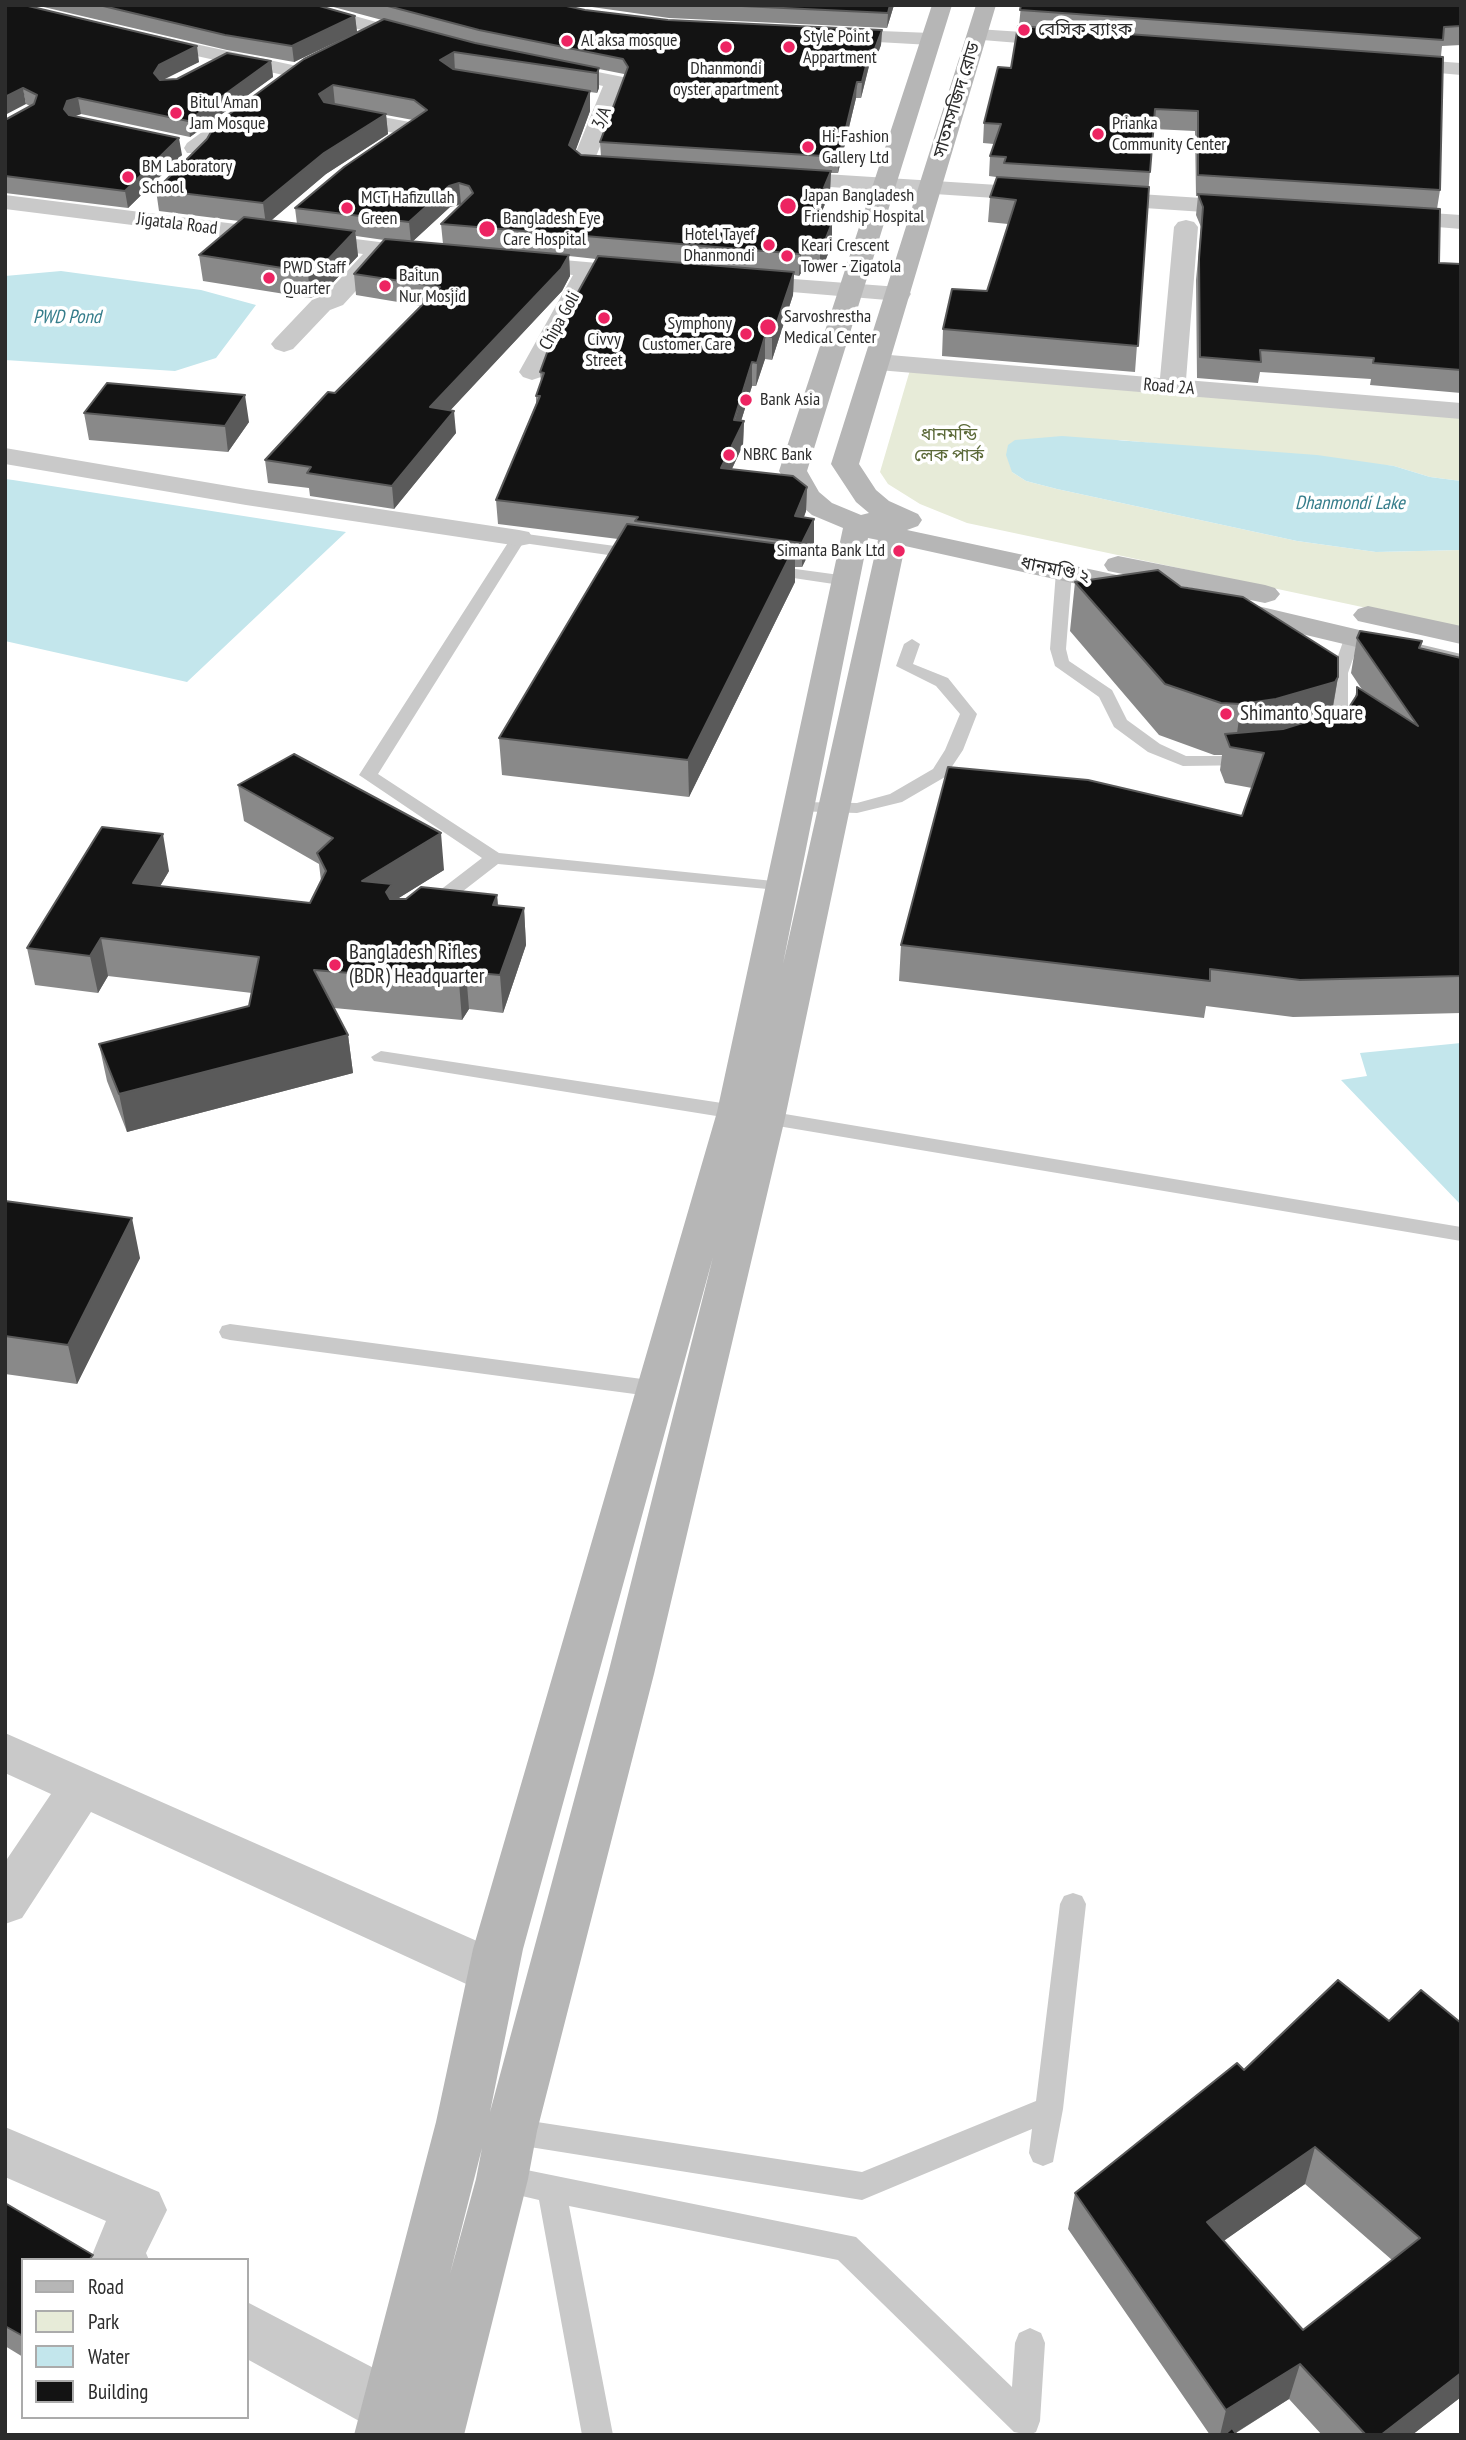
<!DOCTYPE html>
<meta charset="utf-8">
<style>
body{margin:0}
#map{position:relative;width:1466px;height:2440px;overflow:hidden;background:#fff;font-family:"PT Sans Narrow",sans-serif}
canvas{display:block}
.frame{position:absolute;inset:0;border:7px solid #2c2c2c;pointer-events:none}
.legend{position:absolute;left:21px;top:2258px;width:228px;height:161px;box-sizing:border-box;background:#fff;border:2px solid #ababab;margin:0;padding:9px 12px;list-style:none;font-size:21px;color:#2c2c2c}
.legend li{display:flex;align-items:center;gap:14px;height:35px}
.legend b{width:35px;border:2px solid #ababab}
</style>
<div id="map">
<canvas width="1466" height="2440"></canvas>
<div class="frame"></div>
<ul class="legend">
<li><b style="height:9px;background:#b6b6b6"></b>Road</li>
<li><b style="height:19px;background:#e7ebd8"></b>Park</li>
<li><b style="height:19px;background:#c3e6ec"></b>Water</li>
<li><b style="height:19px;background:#131313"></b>Building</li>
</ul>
</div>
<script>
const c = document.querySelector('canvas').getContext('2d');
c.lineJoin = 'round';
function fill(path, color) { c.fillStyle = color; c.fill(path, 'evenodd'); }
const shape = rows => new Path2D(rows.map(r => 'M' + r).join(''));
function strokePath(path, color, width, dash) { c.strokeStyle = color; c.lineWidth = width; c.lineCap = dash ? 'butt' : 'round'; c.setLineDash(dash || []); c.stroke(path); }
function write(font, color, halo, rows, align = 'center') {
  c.font = font + ' "PT Sans Narrow","Noto Sans Bengali",sans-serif'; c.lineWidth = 7; c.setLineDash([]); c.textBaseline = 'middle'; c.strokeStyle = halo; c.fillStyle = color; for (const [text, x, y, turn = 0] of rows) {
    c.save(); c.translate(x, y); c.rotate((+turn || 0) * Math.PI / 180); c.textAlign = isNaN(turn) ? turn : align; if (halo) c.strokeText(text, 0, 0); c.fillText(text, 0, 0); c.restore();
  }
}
const green = shape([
 [910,370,1461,411,1461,481,1430,477,1394,466,1120,440,1012,472,1026,481,1057,489,1297,541,1376,552,1461,550,1461,628,967,523,920,504,888,484,880,472]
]);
const water = shape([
 [61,271,201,290,256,305,216,358,175,371,5,360,5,276],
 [1062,436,1317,455,1394,466,1430,477,1461,481,1461,550,1376,552,1297,541,1057,489,1026,481,1012,472,1006,455,1008,445,1015,440],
 [5,479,13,480,346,532,187,682,5,641],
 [1461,1043,1461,1205,1341,1080,1367,1076,1360,1053]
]);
const lane = shape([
 [519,533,637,549,645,554,637,559,523,543,378,774,499,853,783,882,789,883,792,887,789,891,498,864,436,912,422,912,420,908,422,904,482,858,359,775,511,538,519,533],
 [766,565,847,576,855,581,847,586,760,573,758,570,766,565],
 [1064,567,1072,572,1066,649,1069,661,1112,690,1127,720,1160,744,1186,756,1249,756,1255,757,1258,761,1255,765,1183,766,1148,752,1114,727,1099,697,1055,666,1050,649,1056,572,1064,567],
 [1353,631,1361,636,1348,673,1348,729,1340,743,1334,744,1325,739,1332,729,1332,673,1345,636,1353,631],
 [912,639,920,644,913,664,948,678,977,714,963,750,945,777,902,802,857,813,793,811,790,807,799,802,857,803,890,794,933,769,945,750,960,714,936,686,896,666,904,644,912,639],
 [381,1051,735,1105,745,1112,735,1119,374,1061,371,1057,381,1051],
 [767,1111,1461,1227,1461,1241,760,1123,757,1118,760,1113,767,1111],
 [230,1324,657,1381,665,1383,668,1389,665,1395,657,1397,230,1340,222,1338,219,1332,222,1326,230,1324],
 [1073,1893,1082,1896,1086,1904,1063,2109,1053,2162,1043,2166,1033,2162,1029,2153,1032,2129,862,2200,511,2144,501,2140,497,2131,501,2122,511,2118,862,2172,1036,2101,1060,1904,1064,1896,1073,1893],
 [502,2165,856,2237,1012,2387,1015,2343,1019,2333,1030,2328,1041,2333,1045,2343,1040,2421,1036,2432,1029,2435,1014,2432,838,2260,569,2206,613,2435,582,2435,539,2200,492,2189,488,2179,492,2169,502,2165]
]);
const street = shape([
 [298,5,315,5,427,36,430,40,427,44,413,44,299,13,296,9,298,5],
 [830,29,931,33,941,39,931,45,823,39,820,35,823,31,830,29],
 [977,29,1068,35,1078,41,1068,47,970,39,967,35,977,29],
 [149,34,297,66,308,72,297,78,142,44,139,40,149,34],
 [1390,58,1461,63,1461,75,1383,68,1379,64,1390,58],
 [547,62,623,77,626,82,595,159,632,164,635,169,632,174,624,176,574,169,571,164,603,86,540,72,536,68,547,62],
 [247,103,255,105,258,110,255,115,203,153,187,153,184,148,187,143,239,105,247,103],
 [335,108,415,123,426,130,415,137,327,120,324,115,335,108],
 [778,171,1249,201,1257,203,1261,208,1257,213,1249,215,770,183,767,178,778,171],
 [5,195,427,248,435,250,439,255,435,260,427,262,387,257,343,305,330,310,293,349,284,352,275,349,271,344,275,339,312,300,325,295,363,254,5,209,5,195],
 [1386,210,1461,215,1461,229,1378,222,1374,217,1378,212,1386,210],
 [1186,220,1194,222,1198,227,1186,380,1461,403,1461,419,878,370,869,367,865,362,869,357,878,354,1160,378,1174,227,1178,222,1186,220],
 [518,256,643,267,652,269,655,274,652,279,643,281,596,277,545,372,541,377,532,380,523,377,519,372,573,275,509,268,506,263,509,258,518,256],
 [741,275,899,287,908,289,911,294,908,299,899,301,732,287,729,282,732,277,741,275],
 [5,448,246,489,519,530,529,532,533,538,529,544,519,546,246,505,5,464,5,448],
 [5,1733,511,1956,518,1972,511,1988,493,1994,475,1988,91,1812,22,1918,5,1924,5,1862,51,1794,5,1773,5,1733],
 [5,2127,159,2192,167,2210,146,2253,149,2260,90,2260,106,2221,5,2177,5,2127],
 [247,2302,410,2387,418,2407,410,2427,391,2435,370,2427,247,2359,247,2302]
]);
const secondary = shape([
 [932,5,952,5,807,471,819,492,832,503,861,515,869,513,856,502,831,464,976,5,996,5,859,464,876,490,889,501,918,514,922,520,918,526,907,530,1145,581,1155,584,1160,590,1155,596,1145,599,905,546,785,1118,654,1674,537,2131,528,2179,464,2435,354,2435,436,2122,473,1949,717,1112,843,528,812,515,798,503,779,471,932,5],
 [868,538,878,540,783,964,868,538],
 [713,1257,608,1674,490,2112,523,1949,713,1257],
 [482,2148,476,2179,450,2274,482,2148],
 [1118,556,1265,585,1275,588,1280,594,1275,600,1265,603,1108,571,1104,565,1108,559,1118,556],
 [1228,599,1461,654,1461,672,1218,614,1213,608,1218,602,1228,599],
 [1368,606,1461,626,1461,644,1358,621,1353,615,1358,609,1368,606]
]);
const wall = shape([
 [5,5,199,62,163,79,177,79,271,61,273,77,190,137,81,114,74,116,182,155,128,208,5,193,5,120,30,106,26,104],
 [35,5,316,5,355,16,357,32,294,62,227,50],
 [326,5,562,5,585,10,668,20,882,30,881,45,873,66,869,66,861,98,856,98,838,173,831,173,830,192,818,221,832,244,820,274,801,273,799,276,794,275,793,295,772,360,765,359,756,386,752,386,741,421,744,421,743,445,732,469,807,487,806,511,804,517,814,519,814,543,802,567,795,567,795,582,689,797,502,775,499,738,618,539,498,524,496,500,536,404,536,396,541,382,540,372,596,259,569,256,570,276,562,291,450,410,456,433,394,509,310,496,309,488,268,483,265,460,422,306,356,295,354,274,384,240,356,236,358,256,323,293,310,298,203,281,199,255,239,221,159,211,156,190,207,139,210,134,209,129,382,20],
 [599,69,624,74,625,76,600,142,601,157,581,155,575,151,590,111,590,92,597,93,599,88],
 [386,115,413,120,295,208,297,224,271,220,326,174,388,134],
 [461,205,441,224,443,244,413,241,450,207],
 [578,5,894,5,887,28,669,18],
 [1021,5,1461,5,1461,45,1442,46,1441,56,1440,190,1437,209,1439,263,1461,264,1461,393,1370,385,1371,379,1260,372,1258,383,1197,378,1196,280,1201,227,1196,215,1198,196,1196,196,1195,131,1153,129,1135,372,942,356,943,329,987,291,1008,224,988,222,990,197,1003,178,989,176,990,156,994,144,983,143,984,123,1011,68,1019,26],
 [84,413,249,422,228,452,89,440],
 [1075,582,1181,587,1338,677,1332,714,1348,709,1355,698,1357,687,1363,691,1351,673,1357,638,1421,648,1461,658,1461,1013,1293,1017,1206,1006,1204,1018,899,981,901,945,1242,816,1252,788,1225,783,1220,770,1222,755,1214,755,1159,735,1070,631],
 [238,785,444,870,397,899,497,895,498,906,524,908,526,945,503,1013,469,1009,462,1020,334,1008,348,1035,353,1073,127,1132,107,1081,99,1044,249,1006,252,993,108,976,98,993,35,985,27,948,169,871,160,886,310,903,321,881,319,864,244,821],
 [5,1201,140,1258,77,1384,5,1374],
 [1389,2021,1461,2397,1412,2435,1322,2435,1289,2399,1236,2433,1237,2435,1210,2435,1068,2229,1075,2193,1244,2070],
 [1305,2184,1392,2260,1303,2330,1223,2241],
 [5,2203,23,2260,23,2357,5,2346]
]);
const shadedWall = shape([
 [890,5,894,5,887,28,888,13],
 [355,16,357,32,294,62,292,46],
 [882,30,881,45,873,66,874,51],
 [197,46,199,62,161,81,154,73,159,65],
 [870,50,869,66,861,98,862,82],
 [454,52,455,72,440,60],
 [271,61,273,77,190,137,188,121],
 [599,68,599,88,597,93,597,73],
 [857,82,856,98,838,173,839,157],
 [333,85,335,105,321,114,319,94],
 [23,88,26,104,5,115,5,97],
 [590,91,590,111,570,166,569,145],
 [78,98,81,114,70,118,64,109,67,101],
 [386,114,388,134,326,174,266,225,263,203,324,153],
 [179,138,182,155,128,208,125,191],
 [831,171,830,192,809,242,810,221],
 [459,183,461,204,450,207,411,243,409,222,449,186],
 [832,223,832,244,820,274,820,253],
 [355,231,358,256,323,293,310,298,308,272],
 [801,251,801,273,799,276,800,254],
 [569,255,570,276,562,291,432,430,430,407],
 [794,272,793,295,772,360,772,337],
 [765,336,765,359,756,386,757,363],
 [752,362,752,386,737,434,744,421,743,445,721,492,721,468],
 [245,395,249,422,228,452,225,426],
 [454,411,456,433,394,509,392,486],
 [807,487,806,511,795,541,795,516],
 [814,519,814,543,802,567,802,543],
 [795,546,795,582,689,797,688,760],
 [1338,677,1329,728,1235,748,1241,704],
 [441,833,444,870,394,901,362,881],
 [163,834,169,871,140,920,133,883],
 [497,895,500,932,493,905],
 [524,908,526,945,503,1013,500,975],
 [101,938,108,976,98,993,90,956],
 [466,972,469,1009,462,1020,459,982],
 [348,1035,353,1073,127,1132,119,1094],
 [132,1218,140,1258,77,1384,68,1345],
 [1315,2147,1305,2184,1198,2259,1207,2222],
 [1300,2364,1289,2399,1232,2435,1220,2435,1226,2410],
 [1461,2373,1461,2397,1412,2435,1381,2435]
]);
const building = shape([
 [5,5,24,5,197,46,159,65,154,73,160,80,177,79,227,53,271,61,188,121,78,98,67,101,64,109,69,115,179,138,125,191,5,176,5,120,34,104,37,95,23,88,5,97,5,5],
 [99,5,316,5,355,16,292,46,225,35,99,5],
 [384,5,562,5,585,10,668,20,882,30,874,51,870,50,862,82,857,82,839,157,600,142,628,67,623,59,479,30,384,5],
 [721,5,890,5,888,13,721,5],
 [1021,5,1461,5,1461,26,1444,27,1443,40,1020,10,1021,5],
 [384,19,475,43,599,68,597,73,454,52,440,60,453,69,590,91,569,145,581,155,831,171,810,221,832,223,820,253,801,251,800,254,441,224,473,193,469,186,459,183,449,186,409,222,295,208,344,167,427,110,414,100,333,85,319,94,324,102,386,114,324,153,263,203,156,190,207,139,211,132,209,129,304,59,384,19],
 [1018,26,1443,57,1440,190,1198,175,1198,111,1155,109,1150,172,1004,163,1006,157,990,156,1001,124,984,123,998,67,1011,68,1018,26],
 [997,177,1149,187,1138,346,943,329,952,289,987,291,1016,200,990,197,997,177],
 [1198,194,1440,209,1439,263,1461,264,1461,370,1373,363,1374,358,1260,350,1261,362,1200,357,1199,259,1203,207,1198,194],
 [244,217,355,231,321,267,308,272,199,255,244,217],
 [385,239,569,255,561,269,430,407,454,411,392,486,307,473,311,467,265,460,328,392,335,393,440,287,354,274,385,239],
 [598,256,794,272,772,337,765,336,757,363,752,362,734,420,744,421,721,468,793,476,807,487,795,516,814,519,802,543,635,521,638,517,496,500,540,396,536,396,544,373,540,372,552,339,598,256],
 [107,383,245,395,225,426,84,413,107,383],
 [627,524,795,546,688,760,499,738,627,524],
 [1158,570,1181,587,1243,597,1338,657,1338,677,1335,682,1276,699,1241,704,1221,703,1165,684,1075,582,1158,570],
 [1360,631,1422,641,1419,648,1461,658,1461,976,1300,980,1210,969,1210,981,901,945,948,767,1088,780,1242,816,1264,753,1230,747,1225,734,1283,729,1348,709,1357,695,1357,687,1418,726,1357,638,1360,631],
 [294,754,441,833,362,881,392,884,386,892,390,899,406,899,421,887,497,895,493,905,524,908,500,975,466,972,459,982,314,970,348,1035,119,1094,99,1044,249,1006,259,957,101,938,90,956,27,948,102,827,163,834,133,883,310,903,326,871,317,853,333,838,238,785,294,754],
 [5,1201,132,1218,68,1345,5,1336,5,1201],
 [1338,1980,1389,2021,1421,1990,1461,2023,1461,2373,1381,2435,1366,2435,1300,2364,1226,2410,1075,2193,1237,2063,1244,2070,1338,1980],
 [1315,2147,1420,2238,1303,2330,1207,2222,1315,2147],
 [5,2203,93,2255,89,2260,23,2260,23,2336,5,2326,5,2203],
 [1232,2428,1237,2435,1224,2435,1232,2428]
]);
const markers = [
 [1024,30,7,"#ed2462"],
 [567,41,7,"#ed2462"],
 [726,47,7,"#ed2462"],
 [789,47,7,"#ed2462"],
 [176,113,7,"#ed2462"],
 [1098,134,7,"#ed2462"],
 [808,147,7,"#ed2462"],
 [128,177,7,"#ed2462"],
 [788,206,9,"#ed2462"],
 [347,208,7,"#ed2462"],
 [487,229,9,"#ed2462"],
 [769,245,7,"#ed2462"],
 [787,256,7,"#ed2462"],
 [269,278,7,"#ed2462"],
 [385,286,7,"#ed2462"],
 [604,318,7,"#ed2462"],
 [768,327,9,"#ed2462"],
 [746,334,7,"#ed2462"],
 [746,400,7,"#ed2462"],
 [729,455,7,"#ed2462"],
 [899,551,7,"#ed2462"],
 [1226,714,7,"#ed2462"],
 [335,965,7,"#ed2462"]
];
const farPoinames = [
 ["বেসিক ব্যাংক",1038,30],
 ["Style Point",803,37],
 ["Appartment",803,58],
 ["Al aksa mosque",581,41],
 ["Dhanmondi",726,69,"center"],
 ["oyster apartment",726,90,"center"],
 ["Bitul Aman",190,103],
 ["Jam Mosque",190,124],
 ["Prianka",1112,124],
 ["Community Center",1112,145],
 ["Hi-Fashion",822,137],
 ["Gallery Ltd",822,158],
 ["BM Laboratory",142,167],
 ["School",142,188],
 ["Japan Bangladesh",804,196],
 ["Friendship Hospital",804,217],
 ["MCT Hafizullah",361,198],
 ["Green",361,219],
 ["Bangladesh Eye",503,219],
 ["Care Hospital",503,240],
 ["Hotel Tayef",755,235,"right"],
 ["Dhanmondi",755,256,"right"],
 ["Keari Crescent",801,246],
 ["Tower - Zigatola",801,267],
 ["PWD Staff",283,268],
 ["Quarter",283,289],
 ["Baitun",399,276],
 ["Nur Mosjid",399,297],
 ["Sarvoshrestha",784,317],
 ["Medical Center",784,338],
 ["Symphony",732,324,"right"],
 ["Customer Care",732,345,"right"],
 ["Civvy",604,340,"center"],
 ["Street",604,361,"center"],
 ["Bank Asia",760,400],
 ["NBRC Bank",743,455],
 ["Simanta Bank Ltd",885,551,"right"]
];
const farStreetnames = [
 ["সাতমসজিদ রোড",957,100,-73],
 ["3/A",602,118,-67],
 ["Jigatala Road",177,224,7],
 ["Chipa Goli",560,321,-61],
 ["Road 2A",1169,387,5],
 ["ধানমণ্ডি ২",1055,570,12]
];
const farParknames = [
 ["ধানমন্ডি",949,435],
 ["লেক পার্ক",949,456]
];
const farWaternames = [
 ["PWD Pond",67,318],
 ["Dhanmondi Lake",1350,504]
];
const poiNames = [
 ["Shimanto Square",1240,714],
 ["Bangladesh Rifles",349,953],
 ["(BDR) Headquarter",349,977]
];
fill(green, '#e7ebd8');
fill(water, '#c3e6ec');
fill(lane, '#c9c9c9');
fill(street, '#c9c9c9');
fill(secondary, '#b6b6b6');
fill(wall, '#898989');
fill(shadedWall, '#5a5a5a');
fill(building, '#131313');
strokePath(building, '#5a5a5a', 2);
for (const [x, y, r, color] of markers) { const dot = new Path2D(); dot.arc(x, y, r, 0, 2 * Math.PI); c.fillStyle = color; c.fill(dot); strokePath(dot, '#fff', 2.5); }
write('18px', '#2c2c2c', '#fff', farPoinames, 'left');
write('18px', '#2c2c2c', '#fff', farStreetnames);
write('18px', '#5b6938', '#fff', farParknames);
write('italic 19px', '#357d8b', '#fff', farWaternames);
write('21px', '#2c2c2c', '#fff', poiNames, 'left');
</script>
